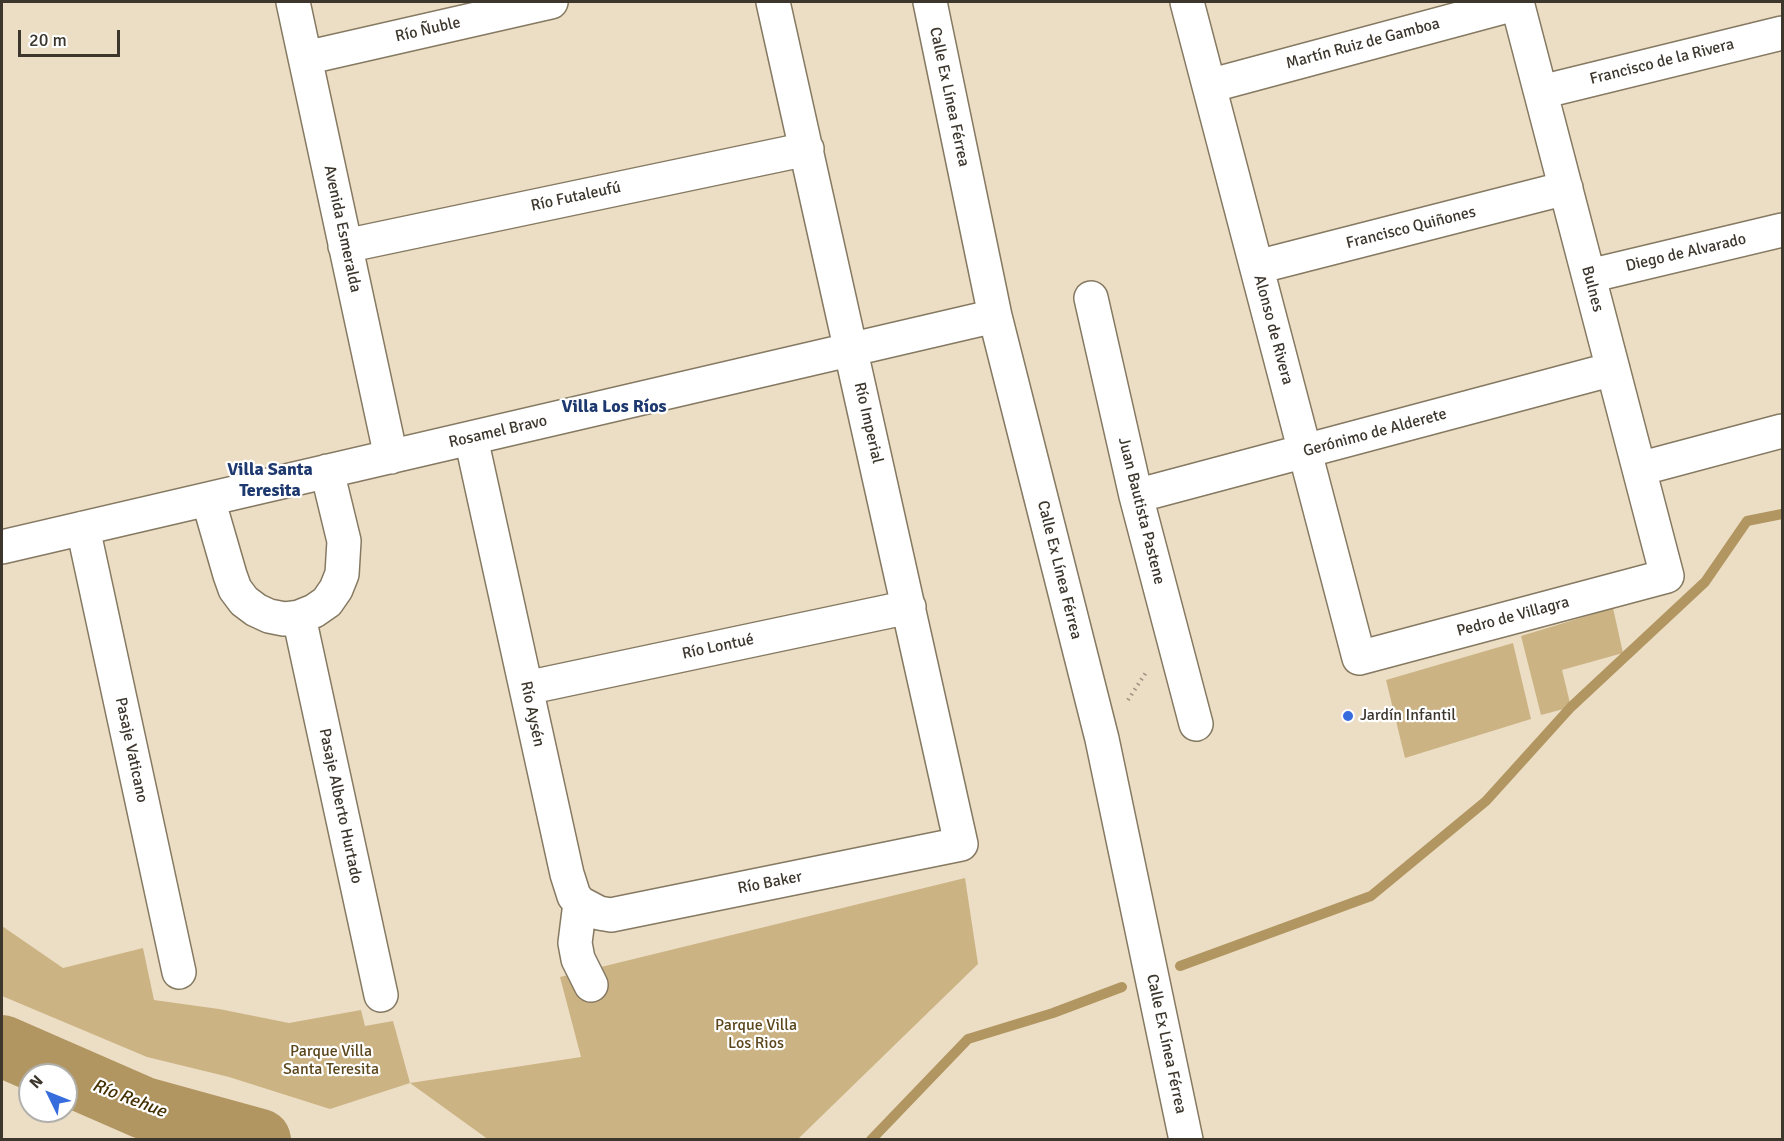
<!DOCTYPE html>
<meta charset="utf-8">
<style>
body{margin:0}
#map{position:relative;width:1784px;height:1141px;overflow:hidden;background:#ecdec5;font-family:Signika,sans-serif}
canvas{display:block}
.frame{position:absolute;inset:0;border:3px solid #3c362d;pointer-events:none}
.north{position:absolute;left:18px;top:1063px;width:60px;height:60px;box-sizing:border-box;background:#fff;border:2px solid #b1afab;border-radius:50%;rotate:313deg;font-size:16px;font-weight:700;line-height:24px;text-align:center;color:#3c362d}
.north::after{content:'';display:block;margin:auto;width:21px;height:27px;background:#366cdb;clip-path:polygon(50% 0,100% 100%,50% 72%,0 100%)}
.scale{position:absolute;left:18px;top:30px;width:102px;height:27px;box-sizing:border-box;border:3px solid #3c362d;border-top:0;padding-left:8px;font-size:18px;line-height:21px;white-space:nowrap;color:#3c362d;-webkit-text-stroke:4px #fff;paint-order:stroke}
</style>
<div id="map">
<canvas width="1784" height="1141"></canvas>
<div class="frame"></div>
<div class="north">N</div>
<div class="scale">20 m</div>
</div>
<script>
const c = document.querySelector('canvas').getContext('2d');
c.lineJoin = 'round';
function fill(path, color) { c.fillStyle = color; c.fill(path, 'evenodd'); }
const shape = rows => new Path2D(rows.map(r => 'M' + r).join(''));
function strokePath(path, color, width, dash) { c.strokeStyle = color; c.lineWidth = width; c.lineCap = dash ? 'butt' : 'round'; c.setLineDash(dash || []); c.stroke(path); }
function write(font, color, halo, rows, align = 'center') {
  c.font = font + ' Signika,sans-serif'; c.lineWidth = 4.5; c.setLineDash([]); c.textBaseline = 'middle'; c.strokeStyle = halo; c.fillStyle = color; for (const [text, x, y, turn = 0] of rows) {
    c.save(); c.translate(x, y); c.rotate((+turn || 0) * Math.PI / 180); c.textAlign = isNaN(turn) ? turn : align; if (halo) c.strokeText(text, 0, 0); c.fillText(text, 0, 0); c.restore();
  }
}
const green = shape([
 [1613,608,1623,653,1562,670,1571,707,1541,715,1521,636],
 [1513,643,1531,719,1405,758,1386,680],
 [965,878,978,964,798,1139,489,1140,410,1083,330,1109,229,1077,147,1057,2,996,2,926,63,968,143,948,154,1000,219,1009,289,1023,361,1010,365,1026,393,1021,410,1083,581,1057,560,977]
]);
const stream = shape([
 [1180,966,1371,896,1486,801,1571,707,1705,582,1747,521,1782,514],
 [871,1140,968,1039,1053,1013,1122,987]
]);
const river = shape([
 [2,1046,144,1108,260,1140]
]);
const path = shape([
 [1128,700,1147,671]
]);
const street = shape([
 [293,2,391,457],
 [930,2,995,316,1102,739,1186,1140],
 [1187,2,1359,658,1667,576,1517,2],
 [305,58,551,2],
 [1209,86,1518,3],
 [1541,92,1782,33],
 [345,246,807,149],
 [1257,267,1566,188],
 [1589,276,1782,230],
 [1091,298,1136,496,1196,724],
 [471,438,567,874,574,896,580,903,599,913,611,915,961,844,773,2],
 [1639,469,1782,431],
 [1136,496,1613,369],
 [208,499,230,575,235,589,244,601,256,610,269,616,284,619,299,617,314,611,327,602,336,589,342,574,344,541,327,471],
 [83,528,179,972],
 [2,547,995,316],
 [299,617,381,995],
 [526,688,909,607],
 [580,903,575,943,578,959,591,985]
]);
const markers = [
 [1348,716,6,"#366cdb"]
];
const streetNames = [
 ["Río Ñuble",428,30,-13],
 ["Martín Ruiz de Gamboa",1363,44,-15],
 ["Francisco de la Rivera",1662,62,-14],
 ["Calle Ex Línea Férrea",949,97,78],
 ["Río Futaleufú",576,197,-12],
 ["Francisco Quiñones",1411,228,-14],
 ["Avenida Esmeralda",342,229,78],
 ["Diego de Alvarado",1686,253,-13],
 ["Bulnes",1592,289,75],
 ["Alonso de Rivera",1273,330,75],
 ["Río Imperial",868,423,77],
 ["Rosamel Bravo",498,432,-13],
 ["Gerónimo de Alderete",1375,433,-15],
 ["Juan Bautista Pastene",1141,511,76],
 ["Calle Ex Línea Férrea",1059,570,76],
 ["Pedro de Villagra",1513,617,-15],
 ["Río Lontué",718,647,-12],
 ["Río Aysén",532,714,78],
 ["Pasaje Vaticano",131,750,78],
 ["Pasaje Alberto Hurtado",340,806,78],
 ["Río Baker",770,883,-11],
 ["Calle Ex Línea Férrea",1166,1044,78]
];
const poiNames = [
 ["Jardín Infantil",1360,716]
];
const parkNames = [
 ["Parque Villa",756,1026],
 ["Los Rios",756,1044],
 ["Parque Villa",331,1052],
 ["Santa Teresita",331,1070]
];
const neighbourhoodNames = [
 ["Villa Los Ríos",614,407],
 ["Villa Santa",270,470],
 ["Teresita",270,491]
];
const waterNames = [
 ["Río Rehue",129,1099,21]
];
fill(green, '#ccb384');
strokePath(stream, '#b29662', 10);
strokePath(river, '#b29662', 62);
strokePath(street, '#857962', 36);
strokePath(path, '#9c9180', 4, [1.5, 4.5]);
strokePath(street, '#fff', 33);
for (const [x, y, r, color] of markers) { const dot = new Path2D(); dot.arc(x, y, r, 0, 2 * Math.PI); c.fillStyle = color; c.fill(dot); strokePath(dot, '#fff', 2); }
write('16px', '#3c362d', '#fff', streetNames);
write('16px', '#3c362d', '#fff', poiNames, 'left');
write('16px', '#5b461c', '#fff', parkNames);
write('bold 18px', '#1e396f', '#fff', neighbourhoodNames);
write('italic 18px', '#443002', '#fff', waterNames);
</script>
